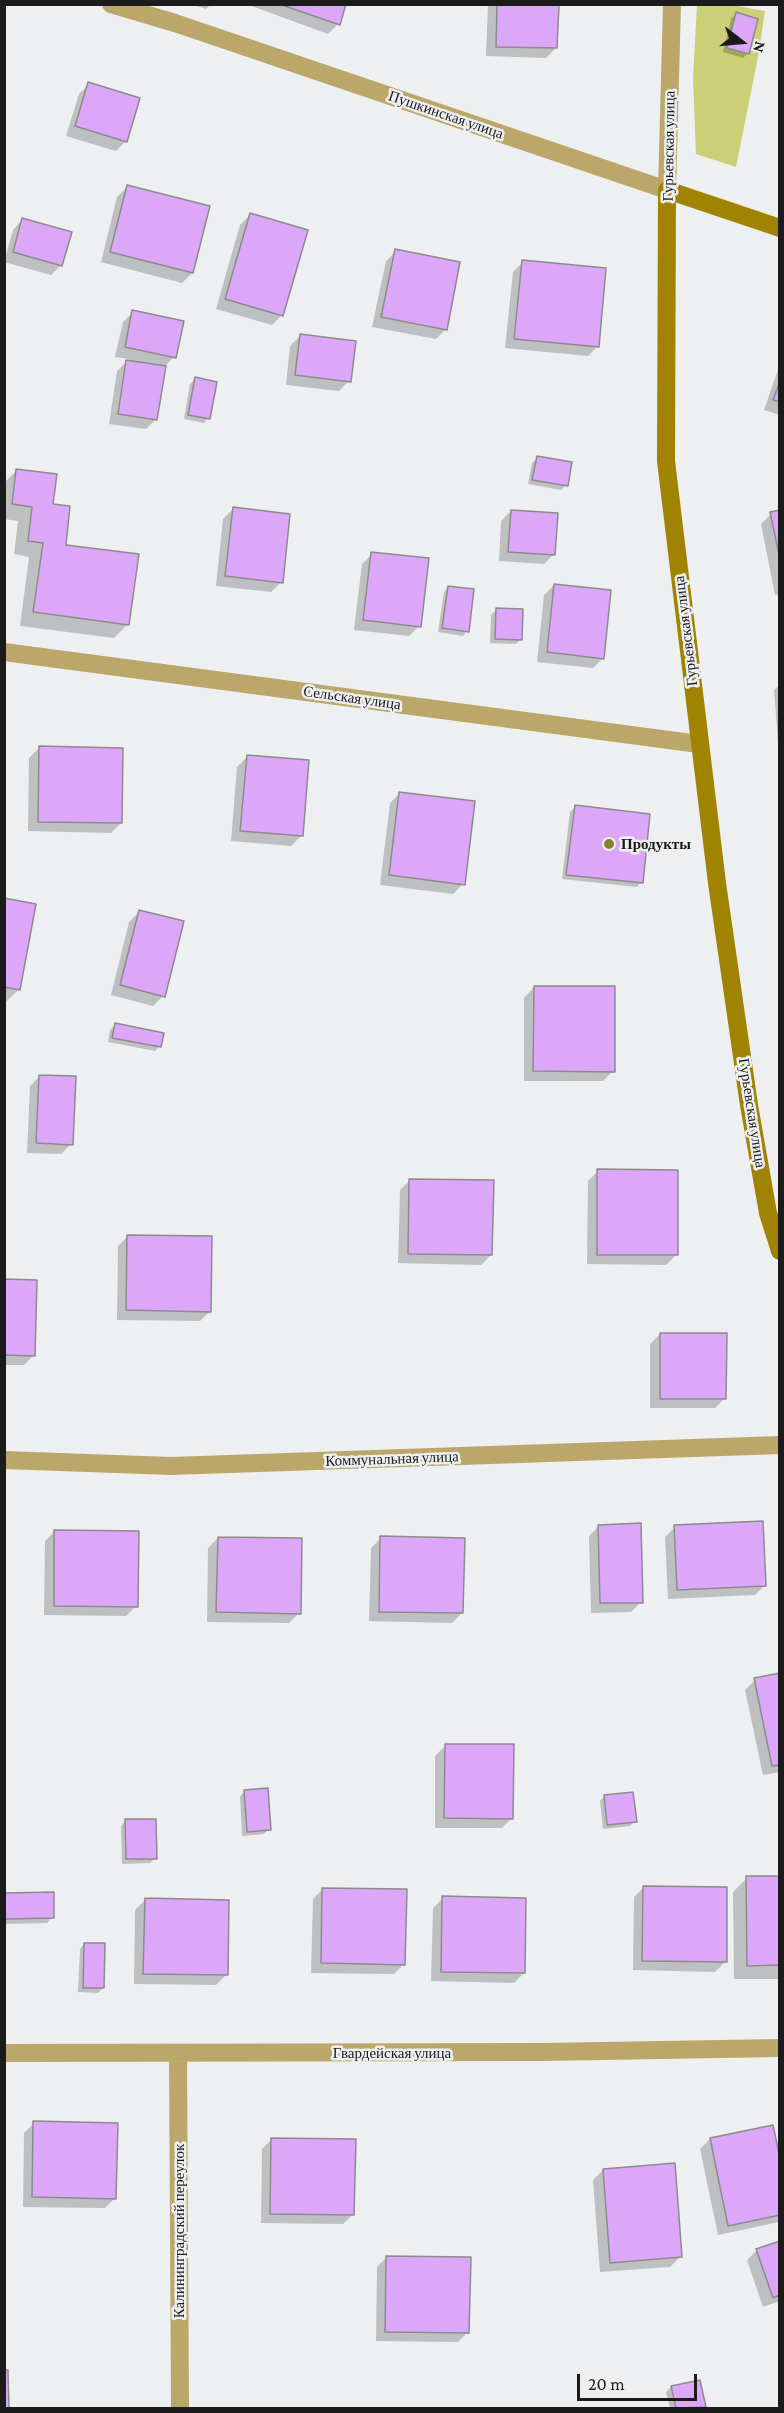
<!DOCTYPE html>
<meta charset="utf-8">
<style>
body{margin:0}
#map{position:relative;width:784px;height:2413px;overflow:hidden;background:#eeeff0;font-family:"Crimson Pro",serif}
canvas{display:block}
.frame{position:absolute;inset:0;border:6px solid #1b1b1c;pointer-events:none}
.north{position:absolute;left:712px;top:12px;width:60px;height:60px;-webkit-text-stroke:4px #eeeff0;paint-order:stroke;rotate:106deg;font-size:16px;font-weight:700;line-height:24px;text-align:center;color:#1b1b1c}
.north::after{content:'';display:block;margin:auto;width:21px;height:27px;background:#1b1b1c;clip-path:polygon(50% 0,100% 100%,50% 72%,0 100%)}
.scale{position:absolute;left:577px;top:2374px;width:120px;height:27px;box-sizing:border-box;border:3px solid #1b1b1c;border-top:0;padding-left:8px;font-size:18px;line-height:21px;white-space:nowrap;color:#1b1b1c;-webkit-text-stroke:4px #eeeff0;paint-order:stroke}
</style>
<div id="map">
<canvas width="784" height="2413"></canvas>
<div class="frame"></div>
<div class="north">N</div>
<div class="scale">20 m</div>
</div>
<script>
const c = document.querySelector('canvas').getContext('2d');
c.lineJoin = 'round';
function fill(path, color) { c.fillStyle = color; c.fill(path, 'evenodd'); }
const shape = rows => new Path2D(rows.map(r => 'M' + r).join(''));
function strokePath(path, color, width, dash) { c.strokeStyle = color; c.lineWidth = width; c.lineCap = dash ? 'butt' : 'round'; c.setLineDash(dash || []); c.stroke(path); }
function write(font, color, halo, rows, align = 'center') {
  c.font = font + ' "Crimson Pro",serif'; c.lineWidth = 5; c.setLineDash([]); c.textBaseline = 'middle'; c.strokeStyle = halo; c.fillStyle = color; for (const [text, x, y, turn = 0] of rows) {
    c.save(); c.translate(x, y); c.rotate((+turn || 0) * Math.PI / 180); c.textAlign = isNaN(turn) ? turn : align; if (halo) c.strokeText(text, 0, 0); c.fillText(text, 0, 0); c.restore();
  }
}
const green = shape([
 [697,5,731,5,765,11,758,57,736,167,696,154,693,78]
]);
const shadow = shape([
 [191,4,211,4,206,9],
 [246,4,345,4,338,24,328,34],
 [488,4,557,4,556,48,546,58,486,56],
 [736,14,748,53,743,58,723,52,731,19],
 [89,84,126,141,116,151,66,136,79,94],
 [127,187,192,273,182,283,101,262,117,197],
 [250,215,282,315,272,325,216,309,240,225],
 [22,220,61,265,51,275,4,262,13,230],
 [396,251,446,329,436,339,372,327,386,261],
 [523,262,598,346,588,356,505,348,513,272],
 [133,312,174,357,164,367,156,419,146,429,109,424,117,371,129,359,115,357,123,322],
 [300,336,349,381,339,391,286,385,290,346],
 [780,364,780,415,764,410],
 [195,379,208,418,204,423,184,419,190,384],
 [537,458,566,485,561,490,528,484,532,463],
 [17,470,51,505,64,546,128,624,114,638,20,626,29,557,14,554,18,521,4,519,4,483],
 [233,509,281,582,271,592,216,586,223,519],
 [511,511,554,554,544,564,499,561,501,521],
 [780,512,780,594,775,595,761,524,771,514],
 [372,554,419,626,409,636,354,630,362,564],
 [554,585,603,658,593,668,537,662,544,595],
 [448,587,467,631,463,636,438,632,444,592],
 [496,610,521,639,516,644,490,643,491,615],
 [780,685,780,755,779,755,774,690],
 [39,748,121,823,111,833,28,831,29,758],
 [247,757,301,836,291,846,231,841,237,767],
 [400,793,463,884,453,894,380,885,390,803],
 [575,807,641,882,637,887,562,879,570,812],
 [4,900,19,989,5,1003,4,1003],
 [139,912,163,996,153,1006,111,995,129,922],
 [534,987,613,1071,603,1081,524,1081,524,998],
 [115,1025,160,1046,155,1051,108,1042,110,1030],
 [40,1076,71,1144,61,1154,27,1153,30,1086],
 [598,1171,676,1255,666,1265,587,1264,588,1181],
 [410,1180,491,1255,481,1265,398,1263,400,1190],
 [128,1236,210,1311,200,1321,117,1320,118,1246],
 [4,1281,34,1355,24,1365,4,1365],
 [660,1334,725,1398,715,1408,650,1408,650,1344],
 [599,1526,641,1602,631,1612,591,1613,589,1536],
 [675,1527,765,1585,755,1595,668,1599,665,1537],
 [55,1531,136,1606,126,1616,44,1615,45,1541],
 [218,1538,299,1613,289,1623,207,1622,208,1548],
 [381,1538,462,1613,452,1623,369,1621,371,1548],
 [780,1675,780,1772,763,1775,745,1690,755,1680],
 [445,1746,512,1818,502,1828,435,1828,435,1756],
 [245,1791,269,1829,264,1834,242,1836,240,1796],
 [605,1796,635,1821,630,1826,603,1829,600,1801],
 [125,1821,155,1858,150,1863,122,1864,121,1826],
 [780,1877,780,1979,734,1979,733,1892,747,1878],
 [644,1887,725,1962,715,1972,633,1970,634,1897],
 [323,1889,404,1964,394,1974,311,1973,313,1899],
 [4,1894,52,1918,47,1923,4,1924],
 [443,1898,524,1973,514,1983,431,1981,433,1908],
 [145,1900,226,1975,216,1985,134,1984,135,1910],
 [84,1944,103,1988,98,1993,78,1992,80,1949],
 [34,2123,115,2198,105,2208,23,2207,24,2133],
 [272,2139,353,2214,343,2224,261,2223,262,2149],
 [710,2139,780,2165,779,2222,718,2235,700,2149],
 [603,2170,680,2257,670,2267,600,2272,593,2180],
 [780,2243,780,2301,763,2307,747,2260,757,2250],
 [387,2257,468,2332,458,2342,376,2341,377,2267],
 [671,2387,704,2407,670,2408,666,2392]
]);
const building = shape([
 [279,4,346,4,340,25,279,4],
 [497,4,559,4,557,48,496,47,497,4],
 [736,12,758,19,749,54,727,48,736,12],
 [88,82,140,98,127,142,75,126,88,82],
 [127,185,210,206,193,273,110,252,127,185],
 [250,213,308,230,283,316,225,299,250,213],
 [22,218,72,232,62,266,13,252,22,218],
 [395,249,460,262,447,330,381,317,395,249],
 [522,260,606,268,599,347,514,339,522,260],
 [132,310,184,321,176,358,125,347,132,310],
 [300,334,356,341,351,382,295,375,300,334],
 [126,360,166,366,157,420,118,414,126,360],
 [195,377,217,382,210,419,188,415,195,377],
 [780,381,780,402,773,400,780,381],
 [537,456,572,462,568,486,532,480,537,456],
 [16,469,57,474,53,504,70,506,66,545,139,554,129,625,33,612,43,543,28,541,32,507,12,504,16,469],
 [233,507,290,514,283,583,225,576,233,507],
 [511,510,558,513,555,555,508,552,511,510],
 [780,510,780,559,770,512,780,510],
 [371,552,429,558,421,627,363,620,371,552],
 [554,584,611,590,604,659,547,652,554,584],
 [448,586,474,589,469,632,442,628,448,586],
 [496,608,523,609,522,640,495,639,496,608],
 [39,746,123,748,122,823,38,822,39,746],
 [247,755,309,760,303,836,240,831,247,755],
 [399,792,475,801,465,885,389,875,399,792],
 [575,805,650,814,643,883,566,875,575,805],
 [4,898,36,904,20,990,4,987,4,898],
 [139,910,184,921,165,997,120,985,139,910],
 [534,986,615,986,615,1072,533,1071,534,986],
 [115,1023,164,1033,161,1047,112,1038,115,1023],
 [39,1075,76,1076,73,1145,36,1143,39,1075],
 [597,1169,678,1170,678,1255,597,1255,597,1169],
 [409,1179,494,1180,492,1255,408,1254,409,1179],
 [127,1235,212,1236,211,1312,126,1310,127,1235],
 [4,1279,37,1280,35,1356,4,1355,4,1279],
 [660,1333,727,1333,726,1399,660,1399,660,1333],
 [763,1521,766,1586,677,1590,674,1525,763,1521],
 [641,1523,643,1603,600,1603,598,1525,641,1523],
 [54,1530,139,1531,138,1607,54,1606,54,1530],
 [380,1536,465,1538,463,1613,379,1612,380,1536],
 [218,1537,302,1538,301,1614,216,1612,218,1537],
 [780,1673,780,1765,772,1766,754,1678,780,1673],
 [445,1744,514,1744,513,1819,444,1818,445,1744],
 [268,1788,271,1830,247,1832,244,1790,268,1788],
 [633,1792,637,1822,607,1825,604,1795,633,1792],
 [125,1819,156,1819,157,1859,126,1859,125,1819],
 [746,1876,780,1876,780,1965,747,1966,746,1876],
 [643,1886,727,1887,727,1962,642,1961,643,1886],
 [322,1888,407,1889,405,1965,321,1963,322,1888],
 [54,1892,54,1918,4,1919,4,1893,54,1892],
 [442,1896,526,1898,525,1973,441,1972,442,1896],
 [145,1898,229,1900,228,1975,143,1974,145,1898],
 [84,1943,105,1943,104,1988,83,1988,84,1943],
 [33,2121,118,2123,116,2199,32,2197,33,2121],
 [773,2125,780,2158,780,2215,728,2226,710,2138,773,2125],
 [271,2138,356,2139,354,2215,270,2214,271,2138],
 [675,2163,682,2257,610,2263,603,2169,675,2163],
 [780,2241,780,2295,773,2298,756,2249,780,2241],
 [386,2256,471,2257,469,2333,385,2332,386,2256],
 [4,2370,8,2370,9,2408,4,2408,4,2370],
 [700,2380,706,2407,676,2408,671,2386,700,2380]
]);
const street = shape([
 [111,4,175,23,667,190,672,4],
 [4,652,699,744],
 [4,1460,171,1466,780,1445],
 [4,2053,543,2052,780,2048],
 [178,2053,180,2408]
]);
const secondary = shape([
 [780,228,667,190,666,461,717,883,749,1105,768,1213,780,1251]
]);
const markers = [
 [609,844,6,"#8a8229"]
];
const streetNames = [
 ["Пушкинская улица",446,115,19],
 ["Гурьевская улица",669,146,-89],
 ["Гурьевская улица",686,631,-97],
 ["Сельская улица",352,698,8],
 ["Гурьевская улица",752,1113,81],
 ["Коммунальная улица",392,1459,-2],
 ["Гвардейская улица",392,2053],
 ["Калининградский переулок",179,2231,-90]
];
const poiNames = [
 ["Продукты",621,844]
];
fill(green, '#cbcf75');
fill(shadow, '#0003');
fill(building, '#dca6f9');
strokePath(building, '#8c8b8c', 1.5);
strokePath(street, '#bba76a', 18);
strokePath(secondary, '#a18302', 18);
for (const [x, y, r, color] of markers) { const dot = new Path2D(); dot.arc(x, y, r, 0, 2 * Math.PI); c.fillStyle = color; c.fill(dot); strokePath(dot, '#eeeff0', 2); }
write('15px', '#1b1b1c', '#eeeff0', streetNames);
write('bold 15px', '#1b1b1c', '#eeeff0', poiNames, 'left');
</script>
